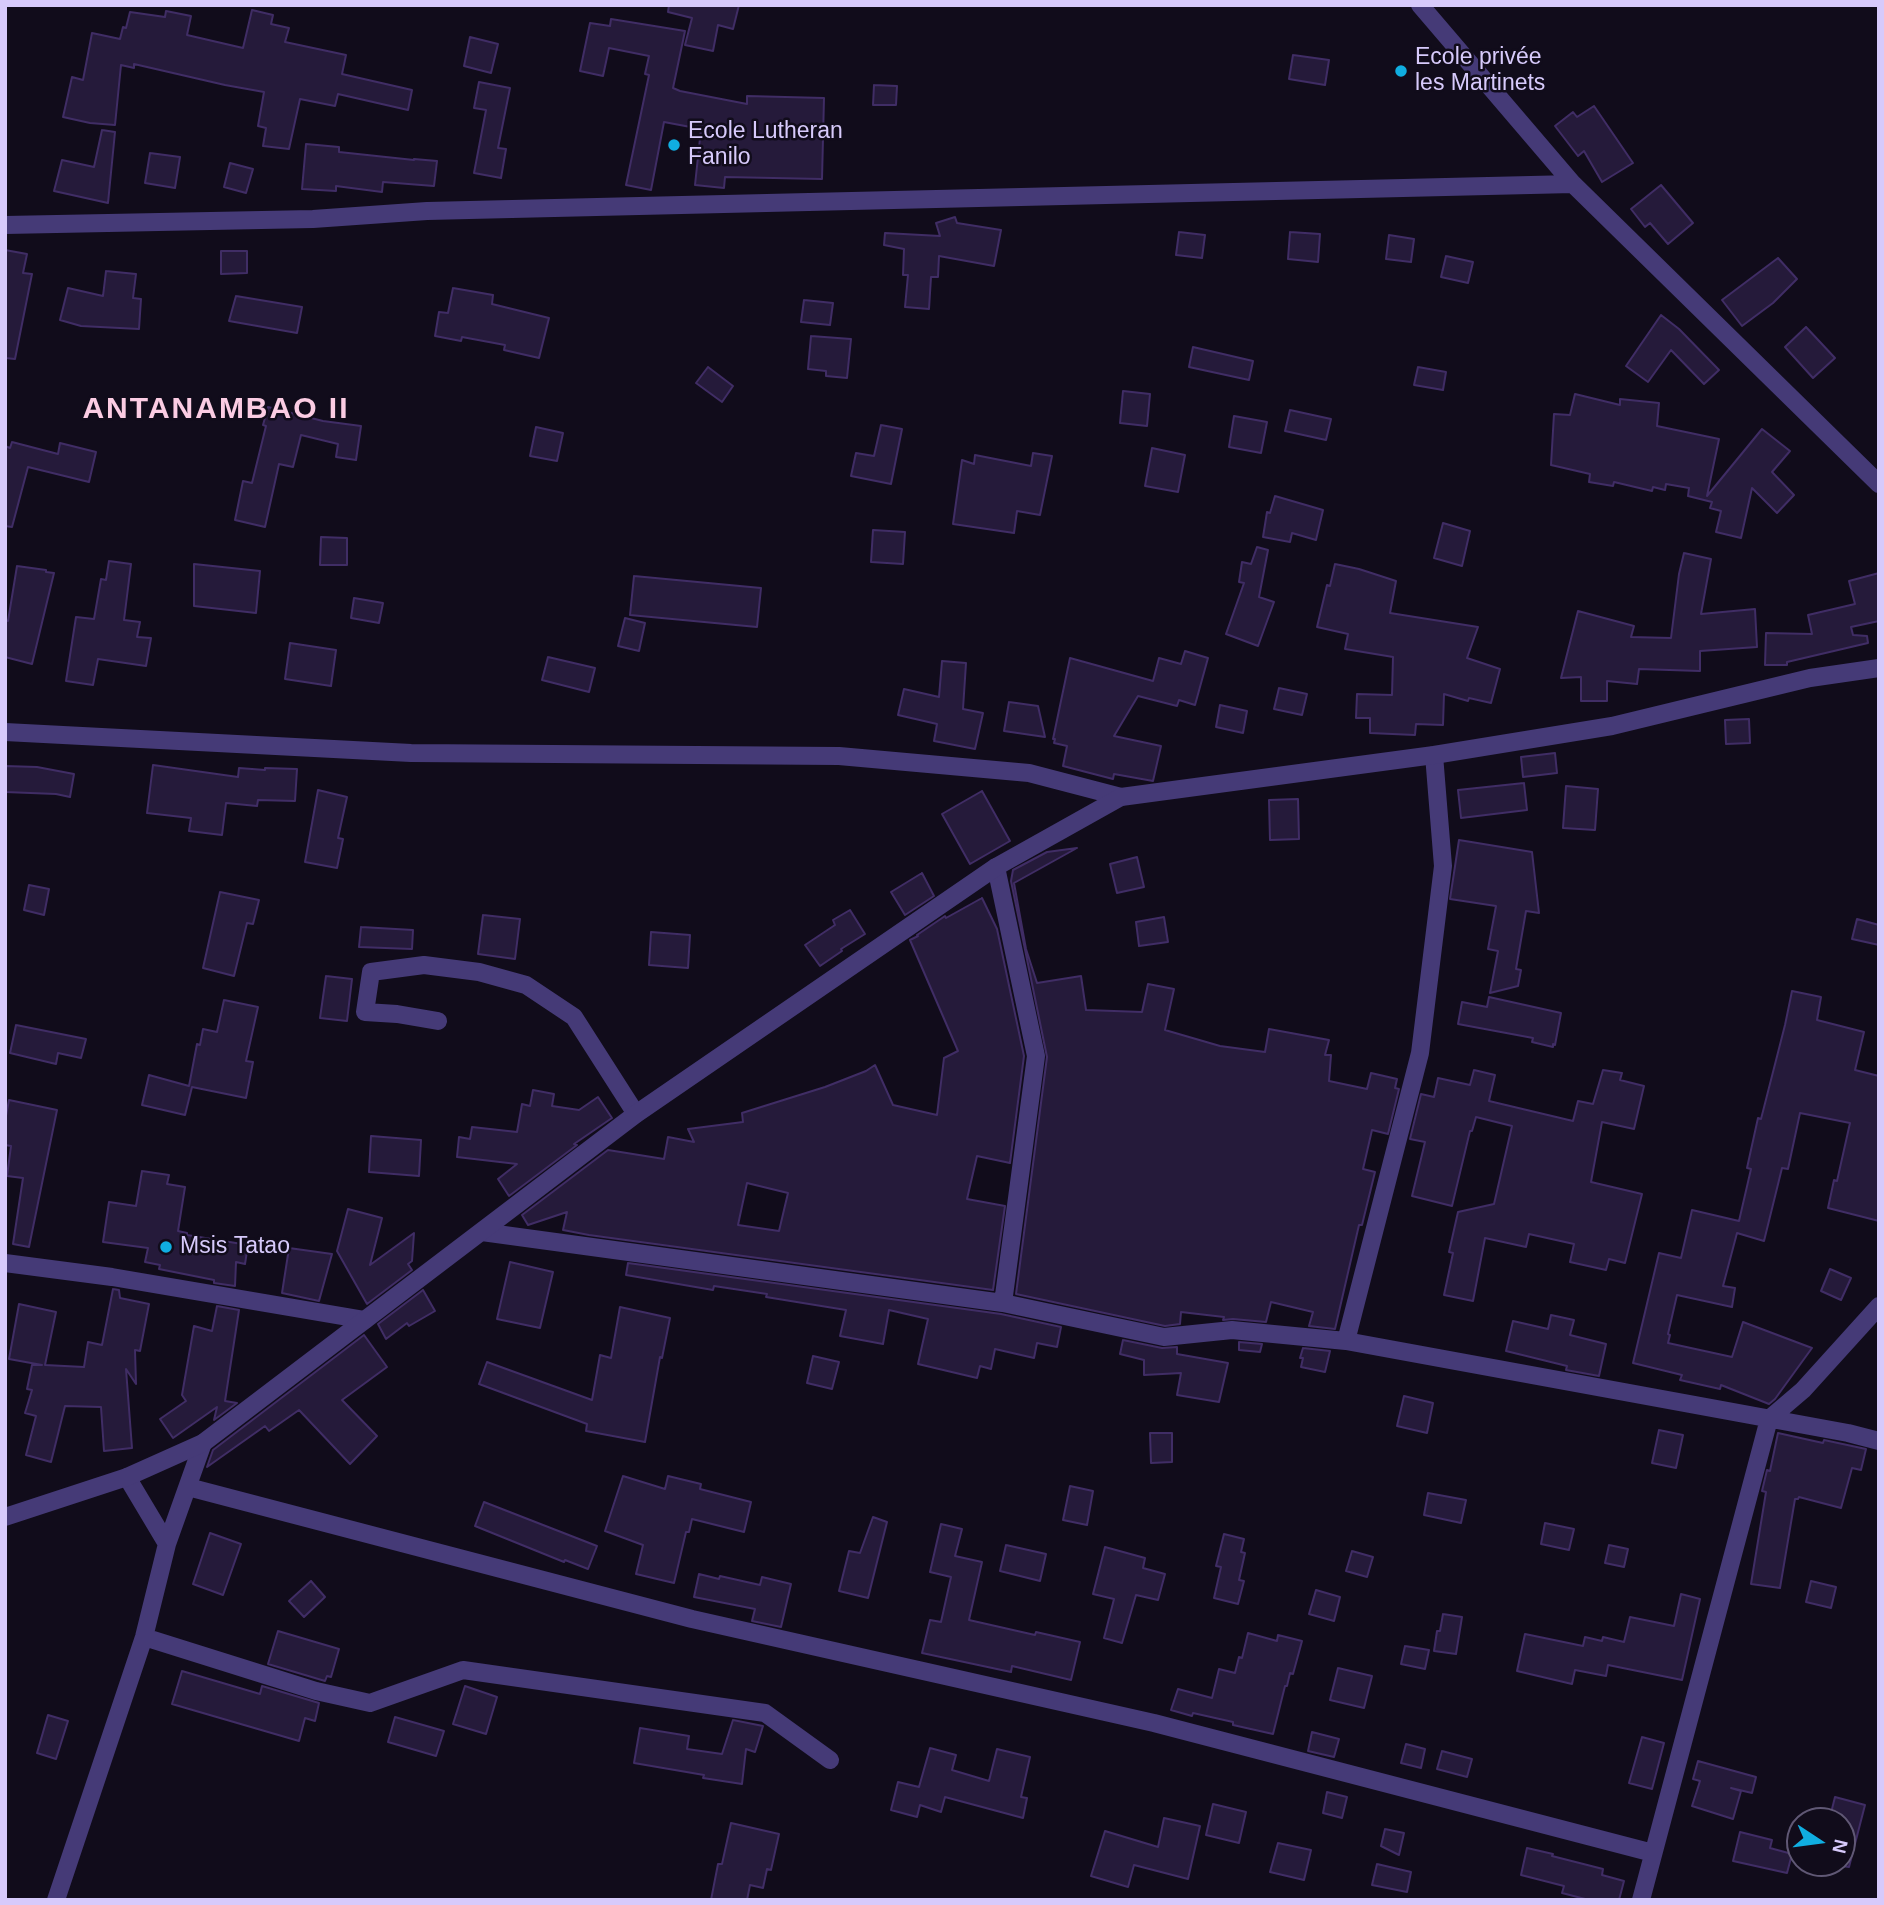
<!DOCTYPE html>
<meta charset="utf-8">
<style>
body{margin:0}
#map{position:relative;width:1884px;height:1905px;overflow:hidden;background:#110c1b;font-family:Helvetica,sans-serif}
canvas{display:block}
.frame{position:absolute;inset:0;border:7px solid #d7cafb;pointer-events:none}
.north{position:absolute;left:1786px;top:1807px;width:70px;height:70px;box-sizing:border-box;background:#110c1b;border:2px solid #605875;border-radius:50%;rotate:103deg;font-size:19px;font-weight:700;line-height:28px;text-align:center;color:#d7cafb}
.north::after{content:'';display:block;margin:auto;width:24px;height:32px;background:#10aee1;clip-path:polygon(50% 0,100% 100%,50% 72%,0 100%)}
</style>
<div id="map">
<canvas width="1884" height="1905"></canvas>
<div class="frame"></div>
<div class="north">N</div>
</div>
<script>
const c = document.querySelector('canvas').getContext('2d');
c.lineJoin = 'round';
function fill(path, color) { c.fillStyle = color; c.fill(path, 'evenodd'); }
const shape = rows => new Path2D(rows.map(r => 'M' + r).join(''));
function strokePath(path, color, width, dash) { c.strokeStyle = color; c.lineWidth = width; c.lineCap = dash ? 'butt' : 'round'; c.setLineDash(dash || []); c.stroke(path); }
function write(font, color, halo, rows, align = 'center') {
  c.font = font + ' Helvetica,sans-serif'; c.lineWidth = 5; c.setLineDash([]); c.textBaseline = 'middle'; c.strokeStyle = halo; c.fillStyle = color; for (const [text, x, y, turn = 0] of rows) {
    c.save(); c.translate(x, y); c.rotate((+turn || 0) * Math.PI / 180); c.textAlign = isNaN(turn) ? turn : align; if (halo) c.strokeText(text, 0, 0); c.fillText(text, 0, 0); c.restore();
  }
}
const building = shape([
 [669,5,739,5,733,29,718,25,713,51,685,45,692,18,668,12,669,5],
 [252,10,273,15,271,24,289,28,285,42,346,55,342,74,412,90,408,110,338,94,335,106,300,99,289,149,263,146,266,128,258,126,264,92,225,85,134,64,134,68,121,65,115,125,90,123,63,117,72,77,83,80,92,33,120,39,123,27,126,28,130,12,165,17,166,11,191,16,187,35,243,48,252,10],
 [611,19,685,31,673,88,680,91,747,104,747,96,824,98,822,179,725,177,724,188,695,185,701,129,664,122,651,190,626,185,649,75,645,74,649,56,609,48,603,76,580,71,590,23,610,26,611,19],
 [470,37,498,44,491,73,464,66,470,37],
 [1293,55,1329,60,1325,85,1289,79,1293,55],
 [479,82,510,88,498,148,506,149,501,178,474,173,486,110,474,108,479,82],
 [874,85,897,86,896,105,873,105,874,85],
 [1594,106,1633,163,1602,182,1584,151,1578,156,1555,126,1573,112,1577,117,1594,106],
 [102,130,115,132,108,203,54,191,62,160,94,167,102,130],
 [306,144,339,147,339,152,414,160,414,159,437,161,434,186,383,182,382,192,336,186,336,191,302,189,306,144],
 [150,153,180,157,175,188,145,183,150,153],
 [230,163,253,169,246,193,224,187,230,163],
 [1661,185,1693,223,1668,244,1650,223,1645,227,1631,209,1661,185],
 [955,217,957,223,1001,230,994,266,939,256,938,277,931,277,929,309,905,307,908,275,903,275,904,249,884,245,885,233,940,236,936,223,955,217],
 [1179,232,1205,235,1202,258,1176,255,1179,232],
 [1290,232,1320,234,1318,262,1288,259,1290,232],
 [1389,235,1414,239,1411,262,1386,259,1389,235],
 [5,250,27,254,23,273,32,274,15,359,5,358,5,250],
 [221,251,247,251,247,273,221,274,221,251],
 [1446,256,1473,262,1468,283,1441,277,1446,256],
 [1778,258,1797,279,1773,303,1742,326,1722,300,1778,258],
 [106,271,136,274,133,298,141,299,139,329,81,326,60,320,68,288,103,296,106,271],
 [453,288,493,295,492,304,549,318,539,358,504,350,505,345,462,337,461,341,435,336,439,312,448,313,453,288],
 [236,296,302,307,297,333,229,321,236,296],
 [804,300,833,303,830,325,801,322,804,300],
 [1661,315,1679,329,1719,370,1704,384,1671,350,1648,382,1626,366,1661,315],
 [1806,327,1835,358,1813,378,1785,347,1806,327],
 [811,336,851,339,847,378,826,376,826,371,808,369,811,336],
 [1193,347,1253,361,1249,380,1189,367,1193,347],
 [708,367,733,386,722,402,696,383,708,367],
 [1418,367,1446,372,1443,390,1414,385,1418,367],
 [1123,391,1150,394,1147,426,1120,423,1123,391],
 [1575,394,1620,405,1620,399,1659,403,1657,426,1719,439,1707,496,1762,429,1790,451,1772,472,1794,495,1777,513,1752,488,1741,538,1716,532,1721,511,1710,508,1712,502,1688,496,1689,488,1666,484,1665,490,1653,487,1652,491,1614,482,1613,486,1589,482,1590,474,1551,465,1554,414,1570,415,1575,394],
 [268,407,323,421,361,426,356,460,336,457,338,444,301,435,293,467,279,464,265,527,235,520,243,481,252,483,266,426,263,425,268,407],
 [1290,410,1331,419,1326,440,1285,431,1290,410],
 [1234,416,1267,422,1261,453,1229,447,1234,416],
 [881,425,902,429,891,484,851,476,856,453,874,456,881,425],
 [536,427,563,433,557,461,530,456,536,427],
 [12,442,58,454,60,443,96,452,89,482,28,467,12,527,5,526,5,446,10,448,12,442],
 [1152,448,1185,455,1178,492,1145,486,1152,448],
 [1033,453,1052,456,1040,515,1017,511,1014,533,953,524,962,460,974,464,975,455,1031,466,1033,453],
 [1275,496,1323,510,1316,540,1292,533,1290,542,1263,537,1267,512,1270,513,1275,496],
 [1443,523,1470,531,1462,566,1434,558,1443,523],
 [873,530,905,532,903,564,871,562,873,530],
 [321,537,347,538,347,565,320,565,321,537],
 [1257,547,1268,550,1259,597,1274,602,1258,646,1226,634,1244,583,1239,582,1242,562,1251,564,1257,547],
 [1684,553,1711,559,1701,614,1755,609,1757,647,1700,651,1700,671,1639,669,1637,684,1607,681,1607,701,1581,701,1581,677,1561,678,1578,611,1634,626,1631,637,1671,638,1679,574,1684,553],
 [109,561,131,564,124,620,140,622,137,637,151,638,146,666,98,659,93,685,66,681,76,617,94,619,101,579,106,580,109,561],
 [194,564,260,571,256,613,194,606,194,564],
 [1335,564,1359,569,1396,581,1390,613,1478,627,1467,658,1500,669,1491,703,1469,698,1468,701,1444,694,1443,725,1416,724,1415,735,1370,733,1370,718,1356,718,1357,694,1392,695,1393,657,1345,649,1348,634,1317,627,1327,585,1330,586,1335,564],
 [17,566,46,570,46,572,54,573,32,664,5,657,5,620,8,621,17,566],
 [1879,573,1879,621,1851,627,1853,635,1867,636,1868,643,1787,662,1787,665,1765,665,1766,633,1812,634,1808,615,1855,604,1849,581,1879,573],
 [634,576,761,588,757,627,630,615,634,576],
 [354,598,383,603,379,623,351,618,354,598],
 [625,618,645,623,639,651,618,646,625,618],
 [290,643,336,650,331,686,285,679,290,643],
 [1185,651,1208,658,1195,705,1179,700,1177,706,1138,696,1114,736,1161,746,1153,781,1114,774,1113,779,1063,766,1067,746,1054,743,1055,739,1053,739,1070,658,1153,681,1159,658,1181,664,1185,651],
 [548,657,595,668,589,692,542,680,548,657],
 [942,661,966,663,963,709,983,713,975,749,934,741,937,724,898,715,904,689,939,697,942,661],
 [1279,688,1307,694,1302,715,1274,709,1279,688],
 [1009,702,1038,706,1045,737,1004,731,1009,702],
 [1220,705,1247,711,1243,733,1216,727,1220,705],
 [1749,719,1750,743,1726,744,1725,720,1749,719],
 [1555,753,1557,773,1523,777,1521,757,1555,753],
 [153,765,238,777,239,768,265,770,265,768,297,769,295,801,258,800,257,806,226,803,222,835,189,831,191,818,147,813,153,765],
 [5,766,37,767,74,774,70,797,56,794,5,792,5,766],
 [1524,783,1527,810,1461,818,1458,790,1524,783],
 [1566,786,1598,789,1595,830,1563,828,1566,786],
 [318,790,347,797,338,838,343,839,337,868,305,862,318,790],
 [982,791,1010,841,970,864,942,814,982,791],
 [1298,799,1299,839,1270,840,1269,800,1298,799],
 [1459,840,1532,852,1539,913,1526,911,1516,969,1521,970,1518,986,1490,993,1498,951,1488,949,1496,906,1450,899,1459,840],
 [1077,848,1014,883,1026,949,1037,983,1081,976,1086,1010,1142,1012,1148,984,1174,989,1165,1030,1220,1046,1265,1052,1269,1029,1329,1040,1325,1055,1331,1055,1329,1081,1367,1089,1371,1073,1397,1079,1395,1088,1399,1089,1388,1134,1372,1130,1363,1169,1375,1172,1362,1225,1359,1225,1335,1329,1309,1326,1313,1312,1271,1302,1266,1322,1233,1319,1223,1320,1224,1317,1181,1312,1180,1324,1165,1326,1016,1294,1047,1057,1011,881,1013,870,1047,852,1077,848],
 [1137,857,1144,887,1117,893,1110,864,1137,857],
 [922,873,934,896,905,915,891,892,922,873],
 [29,885,49,889,44,915,24,910,29,885],
 [220,892,259,900,253,924,247,923,234,976,203,968,220,892],
 [982,898,997,929,1024,1056,1010,1163,977,1156,967,1199,1005,1206,993,1290,589,1235,563,1230,567,1212,528,1225,522,1215,608,1150,664,1159,668,1137,694,1142,688,1129,743,1122,742,1113,825,1087,866,1071,875,1065,893,1105,937,1115,944,1058,958,1051,910,940,918,936,917,935,945,916,946,918,982,898],
 [747,1183,788,1193,779,1231,738,1225,747,1183],
 [850,910,865,934,841,949,842,951,820,966,805,945,835,925,833,920,850,910],
 [483,915,520,919,515,959,478,954,483,915],
 [1164,917,1168,942,1139,946,1136,922,1164,917],
 [1857,919,1879,925,1879,945,1852,939,1857,919],
 [361,927,413,930,412,949,359,947,361,927],
 [651,932,690,935,688,968,649,965,651,932],
 [326,976,352,979,347,1021,320,1018,326,976],
 [1792,991,1821,997,1817,1020,1864,1032,1855,1070,1879,1076,1879,1221,1828,1208,1834,1180,1837,1181,1850,1123,1800,1113,1788,1169,1782,1168,1764,1241,1737,1233,1723,1286,1735,1288,1732,1307,1677,1295,1668,1334,1670,1335,1668,1343,1732,1357,1743,1322,1812,1348,1775,1399,1769,1404,1721,1385,1720,1389,1680,1380,1682,1375,1633,1363,1659,1253,1681,1258,1692,1210,1739,1221,1751,1169,1747,1168,1758,1118,1761,1119,1785,1025,1792,991],
 [1489,997,1561,1013,1555,1045,1553,1044,1553,1047,1532,1042,1533,1038,1458,1024,1462,1002,1487,1007,1489,997],
 [224,1000,258,1007,246,1061,253,1062,246,1098,192,1087,185,1115,142,1105,149,1075,189,1086,197,1044,200,1045,203,1029,217,1032,224,1000],
 [16,1025,86,1039,81,1058,58,1053,56,1064,10,1053,16,1025],
 [1474,1070,1495,1075,1489,1101,1573,1121,1578,1101,1593,1104,1603,1070,1622,1073,1620,1080,1644,1086,1634,1129,1602,1122,1591,1182,1642,1194,1625,1263,1609,1259,1606,1270,1570,1262,1574,1244,1529,1234,1526,1247,1485,1238,1473,1301,1444,1295,1453,1253,1449,1252,1458,1212,1494,1204,1512,1126,1476,1117,1472,1131,1470,1131,1452,1206,1412,1196,1425,1142,1410,1139,1421,1094,1434,1097,1438,1078,1470,1085,1474,1070],
 [533,1090,554,1094,552,1106,579,1110,598,1097,612,1118,574,1144,577,1145,509,1196,498,1179,517,1164,457,1157,459,1137,470,1139,472,1127,517,1132,522,1104,530,1106,533,1090],
 [9,1100,57,1110,29,1247,13,1244,23,1178,7,1176,11,1146,5,1145,5,1121,9,1100],
 [371,1136,421,1140,419,1176,369,1172,371,1136],
 [142,1171,169,1175,167,1184,185,1187,178,1231,187,1233,187,1235,248,1245,245,1264,236,1262,235,1286,214,1283,214,1280,159,1269,160,1265,145,1262,148,1248,103,1242,109,1202,136,1206,142,1171],
 [348,1209,382,1218,370,1265,414,1233,412,1261,408,1264,412,1270,367,1304,337,1251,348,1209],
 [289,1248,332,1254,319,1301,282,1293,289,1248],
 [510,1262,553,1272,540,1328,497,1319,510,1262],
 [628,1263,1001,1314,1061,1327,1057,1347,1037,1343,1034,1358,995,1349,991,1369,980,1366,977,1378,918,1364,928,1319,889,1310,883,1344,840,1336,846,1310,766,1297,767,1294,714,1286,713,1290,626,1275,628,1263],
 [1830,1269,1851,1278,1841,1300,1821,1291,1830,1269],
 [113,1289,119,1290,120,1298,149,1304,140,1351,135,1350,136,1384,126,1369,132,1448,104,1451,101,1407,65,1406,51,1462,26,1455,36,1416,25,1413,32,1390,27,1389,32,1365,42,1365,9,1359,19,1304,56,1312,45,1365,84,1367,88,1342,102,1345,113,1289],
 [423,1290,435,1311,409,1326,407,1323,386,1339,378,1324,423,1290],
 [217,1306,239,1310,225,1401,237,1403,214,1420,217,1407,173,1438,160,1419,186,1401,182,1395,194,1326,212,1331,217,1306],
 [620,1307,670,1318,662,1358,660,1357,645,1442,586,1431,587,1424,479,1384,487,1362,592,1400,600,1355,611,1358,620,1307],
 [1551,1315,1574,1320,1570,1335,1606,1344,1599,1376,1566,1370,1567,1366,1506,1351,1513,1321,1548,1329,1551,1315],
 [364,1335,387,1367,342,1400,377,1436,350,1464,299,1410,269,1431,265,1426,207,1467,213,1450,364,1335],
 [1123,1340,1162,1348,1177,1347,1177,1354,1228,1363,1219,1402,1177,1395,1181,1373,1144,1375,1144,1360,1120,1354,1123,1340],
 [1239,1342,1262,1344,1260,1352,1239,1350,1239,1342],
 [1303,1348,1330,1351,1325,1372,1301,1367,1303,1358,1300,1358,1303,1348],
 [813,1356,839,1362,832,1389,807,1383,813,1356],
 [1404,1396,1433,1403,1427,1433,1397,1426,1404,1396],
 [1659,1430,1683,1435,1676,1468,1652,1463,1659,1430],
 [1150,1433,1172,1433,1172,1462,1151,1463,1150,1433],
 [1778,1433,1823,1443,1824,1440,1866,1449,1861,1470,1852,1468,1841,1508,1799,1497,1798,1499,1795,1499,1780,1588,1751,1584,1766,1492,1762,1491,1767,1470,1770,1471,1778,1433],
 [623,1476,665,1489,668,1476,701,1484,700,1489,751,1502,744,1532,692,1519,689,1532,686,1532,674,1583,636,1574,643,1545,605,1531,623,1476],
 [1070,1486,1093,1491,1087,1525,1063,1520,1070,1486],
 [1428,1493,1466,1500,1461,1523,1424,1515,1428,1493],
 [484,1502,597,1546,588,1569,565,1560,564,1562,475,1526,484,1502],
 [873,1517,887,1522,868,1598,839,1591,849,1551,860,1553,873,1517],
 [1545,1523,1574,1529,1569,1550,1541,1544,1545,1523],
 [941,1524,962,1529,955,1556,982,1562,969,1620,1035,1635,1036,1632,1080,1642,1071,1680,1012,1666,1011,1672,922,1653,930,1620,941,1622,951,1577,930,1572,941,1524],
 [210,1533,241,1544,223,1595,193,1584,210,1533],
 [1224,1534,1244,1539,1241,1552,1245,1553,1239,1580,1244,1581,1238,1604,1214,1598,1221,1567,1216,1566,1224,1534],
 [1006,1545,1046,1554,1040,1581,1000,1571,1006,1545],
 [1609,1545,1628,1549,1624,1567,1605,1563,1609,1545],
 [1105,1547,1145,1558,1143,1568,1165,1574,1158,1600,1136,1595,1122,1643,1104,1638,1114,1599,1093,1594,1105,1547],
 [1352,1551,1373,1557,1367,1577,1346,1571,1352,1551],
 [699,1574,719,1579,720,1576,760,1585,762,1577,791,1584,781,1627,752,1621,755,1609,694,1597,699,1574],
 [311,1581,325,1597,304,1617,289,1601,311,1581],
 [1811,1581,1836,1587,1831,1608,1806,1602,1811,1581],
 [1316,1590,1340,1597,1334,1621,1309,1614,1316,1590],
 [1681,1594,1700,1599,1682,1680,1608,1665,1606,1676,1575,1670,1572,1684,1517,1671,1525,1634,1583,1646,1585,1637,1602,1641,1603,1637,1624,1642,1630,1617,1674,1626,1681,1594],
 [1443,1614,1462,1617,1456,1654,1434,1651,1437,1631,1440,1631,1443,1614],
 [278,1631,339,1649,331,1677,327,1676,325,1681,268,1664,278,1631],
 [1248,1633,1277,1641,1278,1635,1302,1641,1293,1674,1290,1673,1287,1686,1285,1686,1273,1734,1233,1725,1233,1722,1193,1713,1192,1716,1171,1710,1178,1689,1212,1698,1219,1669,1235,1673,1239,1657,1242,1658,1248,1633],
 [1405,1646,1429,1650,1425,1669,1401,1664,1405,1646],
 [1338,1668,1372,1676,1364,1708,1330,1700,1338,1668],
 [182,1671,260,1694,262,1686,319,1703,315,1721,305,1718,299,1741,172,1704,182,1671],
 [465,1686,497,1697,486,1734,453,1724,465,1686],
 [48,1715,68,1721,56,1759,37,1753,48,1715],
 [395,1717,444,1731,436,1756,388,1742,395,1717],
 [733,1720,763,1726,755,1752,746,1749,742,1784,703,1778,704,1775,634,1763,640,1728,689,1736,687,1749,722,1754,733,1720],
 [1312,1732,1339,1739,1334,1757,1308,1751,1312,1732],
 [1642,1737,1664,1743,1652,1789,1629,1783,1642,1737],
 [1406,1744,1425,1749,1421,1768,1401,1763,1406,1744],
 [930,1748,956,1755,952,1770,989,1781,997,1749,1030,1757,1021,1797,1027,1798,1023,1818,945,1797,941,1812,920,1805,917,1817,891,1810,898,1782,919,1787,930,1748],
 [1442,1751,1472,1759,1467,1777,1437,1769,1442,1751],
 [1698,1761,1756,1777,1752,1793,1731,1788,1741,1791,1733,1819,1692,1806,1700,1781,1693,1779,1698,1761],
 [1327,1792,1347,1797,1342,1818,1323,1813,1327,1792],
 [1835,1797,1865,1805,1849,1867,1842,1866,1842,1820,1830,1817,1835,1797],
 [1213,1804,1246,1812,1239,1843,1206,1835,1213,1804],
 [1164,1818,1200,1826,1188,1879,1134,1865,1128,1887,1091,1876,1105,1831,1158,1847,1164,1818],
 [731,1823,779,1834,771,1870,767,1869,763,1888,750,1885,747,1900,711,1900,718,1864,722,1864,731,1823],
 [1385,1829,1404,1833,1399,1855,1381,1846,1385,1829],
 [1740,1832,1772,1840,1770,1848,1792,1854,1787,1873,1733,1861,1740,1832],
 [1278,1843,1311,1850,1304,1880,1270,1872,1278,1843],
 [1527,1848,1553,1854,1552,1856,1603,1869,1602,1875,1624,1881,1619,1900,1589,1900,1562,1893,1564,1886,1521,1875,1527,1848],
 [1377,1864,1411,1872,1407,1892,1372,1885,1377,1864]
]);
const minor = shape([
 [1420,5,1573,184,1879,484],
 [5,225,313,219,427,211,1573,184],
 [5,732,411,753,839,756,1029,773,1121,797],
 [996,867,1036,1056,1003,1303],
 [438,1021,397,1014,365,1012,371,972,424,965,479,972,526,985,574,1017,636,1114],
 [482,1232,1003,1303,1164,1337,1232,1330,1346,1341,1420,1053,1443,866,1434,755],
 [5,1263,112,1277,365,1320],
 [1346,1341,1848,1433,1879,1441],
 [127,1477,167,1544],
 [188,1487,692,1619,1154,1723,1653,1853],
 [144,1637,316,1691,370,1703,463,1670,765,1713,830,1760],
 [56,1900,144,1637,167,1544,203,1443],
 [1641,1900,1769,1419,1803,1390,1879,1306]
]);
const tertiary = shape([
 [5,1517,127,1477,203,1443,636,1114,996,867,1121,797,1434,755,1612,726,1810,678,1879,668]
]);
const markers = [
 [1401,71,7,"#10aee1"],
 [674,145,7,"#10aee1"],
 [166,1247,7,"#10aee1"]
];
const poiNames = [
 ["Ecole privée",1415,58],
 ["les Martinets",1415,84],
 ["Ecole Lutheran",688,132],
 ["Fanilo",688,158],
 ["Msis Tatao",180,1247]
];
const districtNames = [
 ["ANTANAMBAO II",216,410]
];
fill(building, '#251a3a');
strokePath(building, '#402d65', 2);
strokePath(minor, '#453a77', 18);
strokePath(tertiary, '#453a77', 18);
for (const [x, y, r, color] of markers) { const dot = new Path2D(); dot.arc(x, y, r, 0, 2 * Math.PI); c.fillStyle = color; c.fill(dot); strokePath(dot, '#110c1b', 2.5); }
write('23px', '#d7cafb', '#110c1b', poiNames, 'left');
c.letterSpacing = '2px';
write('bold 30px', '#fbcce3', '#110c1b', districtNames);
c.letterSpacing = '0px';
</script>
